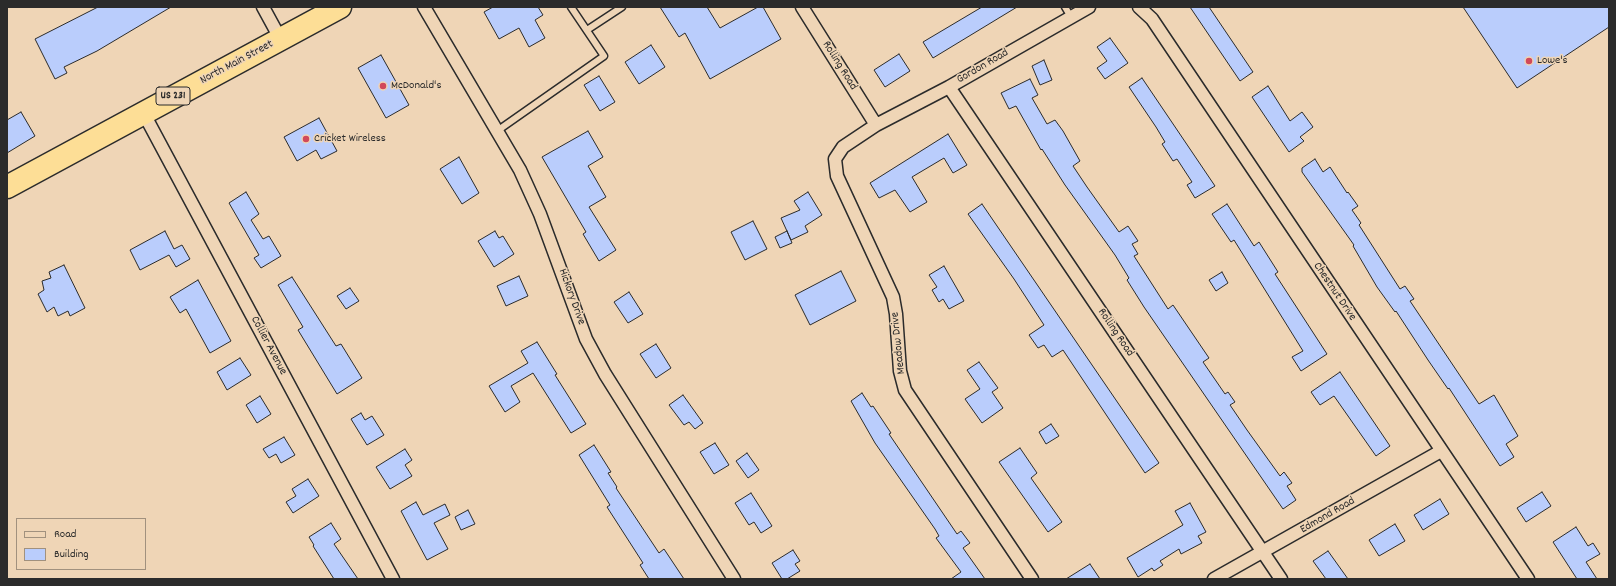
<!DOCTYPE html>
<style>
body{margin:0}
#map{position:relative;width:1616px;height:586px;overflow:hidden;background:#efd5b6;font-family:Dekko,sans-serif}
canvas{display:block}
.frame{position:absolute;inset:0;border:8px solid #2b2b2b;pointer-events:none}
.legend{position:absolute;left:16px;top:518px;width:130px;height:52px;box-sizing:border-box;background:#efd5b6;border:1px solid #a1917e;margin:0;padding:5px 7px;list-style:none;font-size:12px;color:#2b2b2b}
.legend li{display:flex;align-items:center;gap:8px;height:20px}
.legend b{width:20px;border:1px solid #a1917e}
</style>
<div id="map">
<canvas width="1616" height="586"></canvas>
<div class="frame"></div>
<ul class="legend">
<li><b style="height:5px;background:#efd5b6"></b>Road</li>
<li><b style="height:11px;background:#bacdfc"></b>Building</li>
</ul>
</div>
<script>
const c = document.querySelector('canvas').getContext('2d');
c.lineJoin = 'round';
function fill(path, color) { c.fillStyle = color; c.fill(path, 'evenodd'); }
const shape = rows => new Path2D(rows.map(r => 'M' + r).join(''));
function strokePath(path, color, width, dash) { c.strokeStyle = color; c.lineWidth = width; c.lineCap = dash ? 'butt' : 'round'; c.setLineDash(dash || []); c.stroke(path); }
function write(font, color, halo, rows, align = 'center') {
  c.font = font + ' Dekko,sans-serif'; c.lineWidth = 3; c.setLineDash([]); c.textBaseline = 'middle'; c.strokeStyle = halo; c.fillStyle = color; for (const [text, x, y, turn = 0] of rows) {
    c.save(); c.translate(x, y); c.rotate((+turn || 0) * Math.PI / 180); c.textAlign = isNaN(turn) ? turn : align; if (halo) c.strokeText(text, 0, 0); c.fillText(text, 0, 0); c.restore();
  }
}
const building = shape([
 [98,7,171,7,97,51,64,67,67,73,55,79,35,39,98,7],
 [493,7,538,7,543,15,535,20,545,38,529,47,519,28,499,39,484,12,493,7],
 [660,7,707,7,720,28,758,7,763,7,781,39,710,79,685,33,679,37,660,7],
 [982,7,1017,7,933,58,923,42,982,7],
 [1190,7,1209,7,1253,72,1240,81,1190,7],
 [1463,7,1609,7,1609,27,1517,88,1463,7],
 [1110,38,1128,63,1105,79,1097,68,1107,61,1097,47,1110,38],
 [651,45,665,67,639,84,625,62,651,45],
 [899,54,910,71,885,87,874,70,899,54],
 [381,55,409,105,386,118,358,68,381,55],
 [1044,60,1052,80,1040,85,1032,66,1044,60],
 [599,76,615,102,600,111,584,85,599,76],
 [1142,78,1215,186,1195,198,1187,185,1192,182,1177,159,1173,161,1162,144,1165,142,1156,127,1129,87,1142,78],
 [1030,79,1038,95,1032,98,1047,124,1055,120,1063,131,1080,161,1073,166,1087,187,1119,232,1128,226,1138,241,1132,244,1138,254,1134,256,1168,309,1173,305,1209,358,1203,362,1225,394,1228,392,1235,402,1230,405,1247,430,1280,476,1284,472,1292,483,1287,486,1296,500,1283,509,1144,307,1127,280,1129,278,1115,255,1065,185,1042,149,1041,150,1016,106,1009,109,1001,93,1030,79],
 [1268,86,1290,121,1302,112,1313,127,1300,137,1304,141,1289,152,1252,97,1268,86],
 [21,112,35,136,7,153,7,120,21,112],
 [319,118,337,151,321,159,316,150,297,161,284,137,319,118],
 [588,131,603,157,588,166,606,197,589,207,616,250,599,261,583,234,586,232,542,157,588,131],
 [948,134,967,165,953,173,944,158,912,177,927,202,910,212,895,190,879,198,870,183,948,134],
 [459,157,479,193,462,204,440,169,459,157],
 [1315,159,1323,172,1330,167,1347,193,1348,192,1358,206,1352,210,1361,223,1359,225,1400,289,1405,286,1414,299,1410,301,1479,404,1494,395,1518,436,1506,444,1514,457,1500,466,1449,388,1448,389,1428,360,1396,311,1395,312,1377,287,1353,246,1354,245,1302,172,1302,168,1315,159],
 [246,192,259,214,251,220,263,239,269,236,281,256,261,268,254,258,259,255,229,203,246,192],
 [808,192,822,215,805,226,808,232,791,240,781,218,800,210,794,201,808,192],
 [982,204,1159,463,1145,473,1063,350,1052,357,1044,345,1038,348,1029,335,1044,325,1014,279,968,214,982,204],
 [1227,204,1254,246,1259,242,1278,272,1275,274,1327,354,1301,371,1292,357,1303,351,1234,240,1231,242,1212,214,1227,204],
 [753,221,767,249,745,260,731,232,753,221],
 [165,231,174,249,182,245,190,259,176,267,169,255,140,270,130,250,165,231],
 [495,231,499,238,503,236,514,254,494,267,478,241,495,231],
 [787,231,792,243,780,248,775,237,787,231],
 [64,265,85,308,70,316,68,311,58,316,54,307,47,312,38,294,44,290,42,281,51,278,49,272,64,265],
 [944,266,964,301,949,309,943,299,939,302,932,290,937,287,929,275,944,266],
 [841,271,856,301,810,325,795,295,841,271],
 [1222,272,1228,283,1216,291,1209,280,1222,272],
 [519,276,528,296,506,306,497,286,519,276],
 [292,277,336,346,341,344,362,378,337,394,298,330,303,327,278,285,292,277],
 [198,280,231,341,210,353,186,309,180,313,170,297,198,280],
 [350,288,359,301,346,309,337,296,350,288],
 [629,292,643,314,628,323,614,302,629,292],
 [537,342,557,374,555,375,586,424,571,433,533,373,511,386,520,402,505,412,489,386,528,363,521,351,537,342],
 [656,344,671,368,656,378,640,354,656,344],
 [240,358,251,375,227,390,217,372,240,358],
 [979,362,998,388,992,392,1003,408,982,423,965,399,980,389,967,370,979,362],
 [1340,372,1390,446,1376,456,1334,396,1320,405,1311,392,1340,372],
 [862,393,871,407,873,406,891,433,889,434,957,534,961,531,970,543,963,548,985,579,951,579,961,572,936,538,939,536,935,529,875,443,851,401,862,393],
 [683,395,703,423,695,429,689,422,684,425,669,405,683,395],
 [260,396,271,414,257,423,246,405,260,396],
 [361,413,365,420,372,416,384,435,367,445,351,419,361,413],
 [1051,424,1059,436,1046,444,1039,432,1051,424],
 [284,437,295,455,281,463,276,454,269,458,263,449,284,437],
 [715,443,729,465,714,474,700,452,715,443],
 [594,445,611,472,608,473,617,487,616,488,659,553,664,549,684,579,649,579,640,565,643,563,607,507,610,505,579,455,594,445],
 [1020,448,1037,473,1031,478,1062,522,1048,532,999,462,1020,448],
 [405,449,412,460,405,465,412,476,390,489,376,467,405,449],
 [747,453,759,470,748,478,736,461,747,453],
 [308,479,319,496,293,513,286,502,296,496,292,489,308,479],
 [1542,492,1551,506,1526,522,1517,508,1542,492],
 [751,493,772,526,761,533,754,522,749,525,735,503,751,493],
 [1440,499,1449,514,1423,530,1414,515,1440,499],
 [416,502,423,515,445,504,450,515,434,523,448,549,427,560,401,511,416,502],
 [1190,503,1206,532,1198,536,1202,543,1181,554,1179,549,1160,561,1163,565,1154,571,1152,568,1138,577,1127,558,1183,525,1175,511,1190,503],
 [468,510,475,524,461,530,455,517,468,510],
 [331,523,341,539,334,544,358,579,334,579,313,546,314,545,309,537,331,523],
 [1395,524,1405,541,1379,556,1369,540,1395,524],
 [1576,527,1588,546,1593,543,1600,554,1586,562,1597,579,1577,579,1553,542,1576,527],
 [793,550,800,561,795,564,800,571,787,579,782,579,772,563,793,550],
 [1328,551,1348,579,1326,579,1313,561,1328,551],
 [1090,564,1100,579,1066,579,1090,564]
]);
const lane = shape([
 [1065,7,1071,17],
 [587,30,622,7],
 [497,131,604,56,571,7]
]);
const street = shape([
 [263,7,281,40],
 [424,7,520,170,540,214,586,339,605,374,734,579],
 [802,7,876,125],
 [1139,7,1152,19,1528,579],
 [949,87,1281,579],
 [143,112,393,579],
 [1032,579,905,390,900,371,896,314,893,297,837,176,835,159,843,147,876,125,949,87,1089,7],
 [1214,579,1441,451]
]);
const highway = shape([
 [7,187,340,7]
]);
const markers = [
 [1529,61,4,"#d1495b"],
 [383,86,4,"#d1495b"],
 [306,139,4,"#d1495b"]
];
const shields = [
 [173,96,34]
];
const shieldNames = [
 ["US 231",173,96]
];
const poiNames = [
 ["Lowe's",1537,61],
 ["McDonald's",391,86],
 ["Cricket Wireless",314,139]
];
const streetNames = [
 ["North Main Street",237,63,-28],
 ["Rolling Road",839,66,58],
 ["Gordon Road",983,67,-30],
 ["Chestnut Drive",1334,292,56],
 ["Hickory Drive",571,297,70],
 ["Rolling Road",1115,333,56],
 ["Meadow Drive",899,343,-96],
 ["Collier Avenue",268,346,62],
 ["Edmond Road",1328,516,-30]
];
fill(building, '#bacdfc');
strokePath(building, '#2b2b2b', 1);
strokePath(lane, '#2b2b2b', 9);
strokePath(street, '#2b2b2b', 15);
strokePath(highway, '#2b2b2b', 25);
strokePath(lane, '#efd5b6', 6);
strokePath(street, '#efd5b6', 12);
strokePath(highway, '#fdde96', 22);
for (const [x, y, r, color] of markers) { const dot = new Path2D(); dot.arc(x, y, r, 0, 2 * Math.PI); c.fillStyle = color; c.fill(dot); strokePath(dot, '#efd5b6', 1.5); }
for (const [x, y, w] of shields) { const box = new Path2D(); box.roundRect(x - w / 2, y - 9, w, 18, 3); c.fillStyle = '#efd5b6'; c.fill(box); strokePath(box, '#2b2b2b', 1); }
write('bold 11px', '#2b2b2b', null, shieldNames);
write('12px', '#2b2b2b', '#efd5b6', poiNames, 'left');
write('12px', '#2b2b2b', '#efd5b6', streetNames);
</script>
